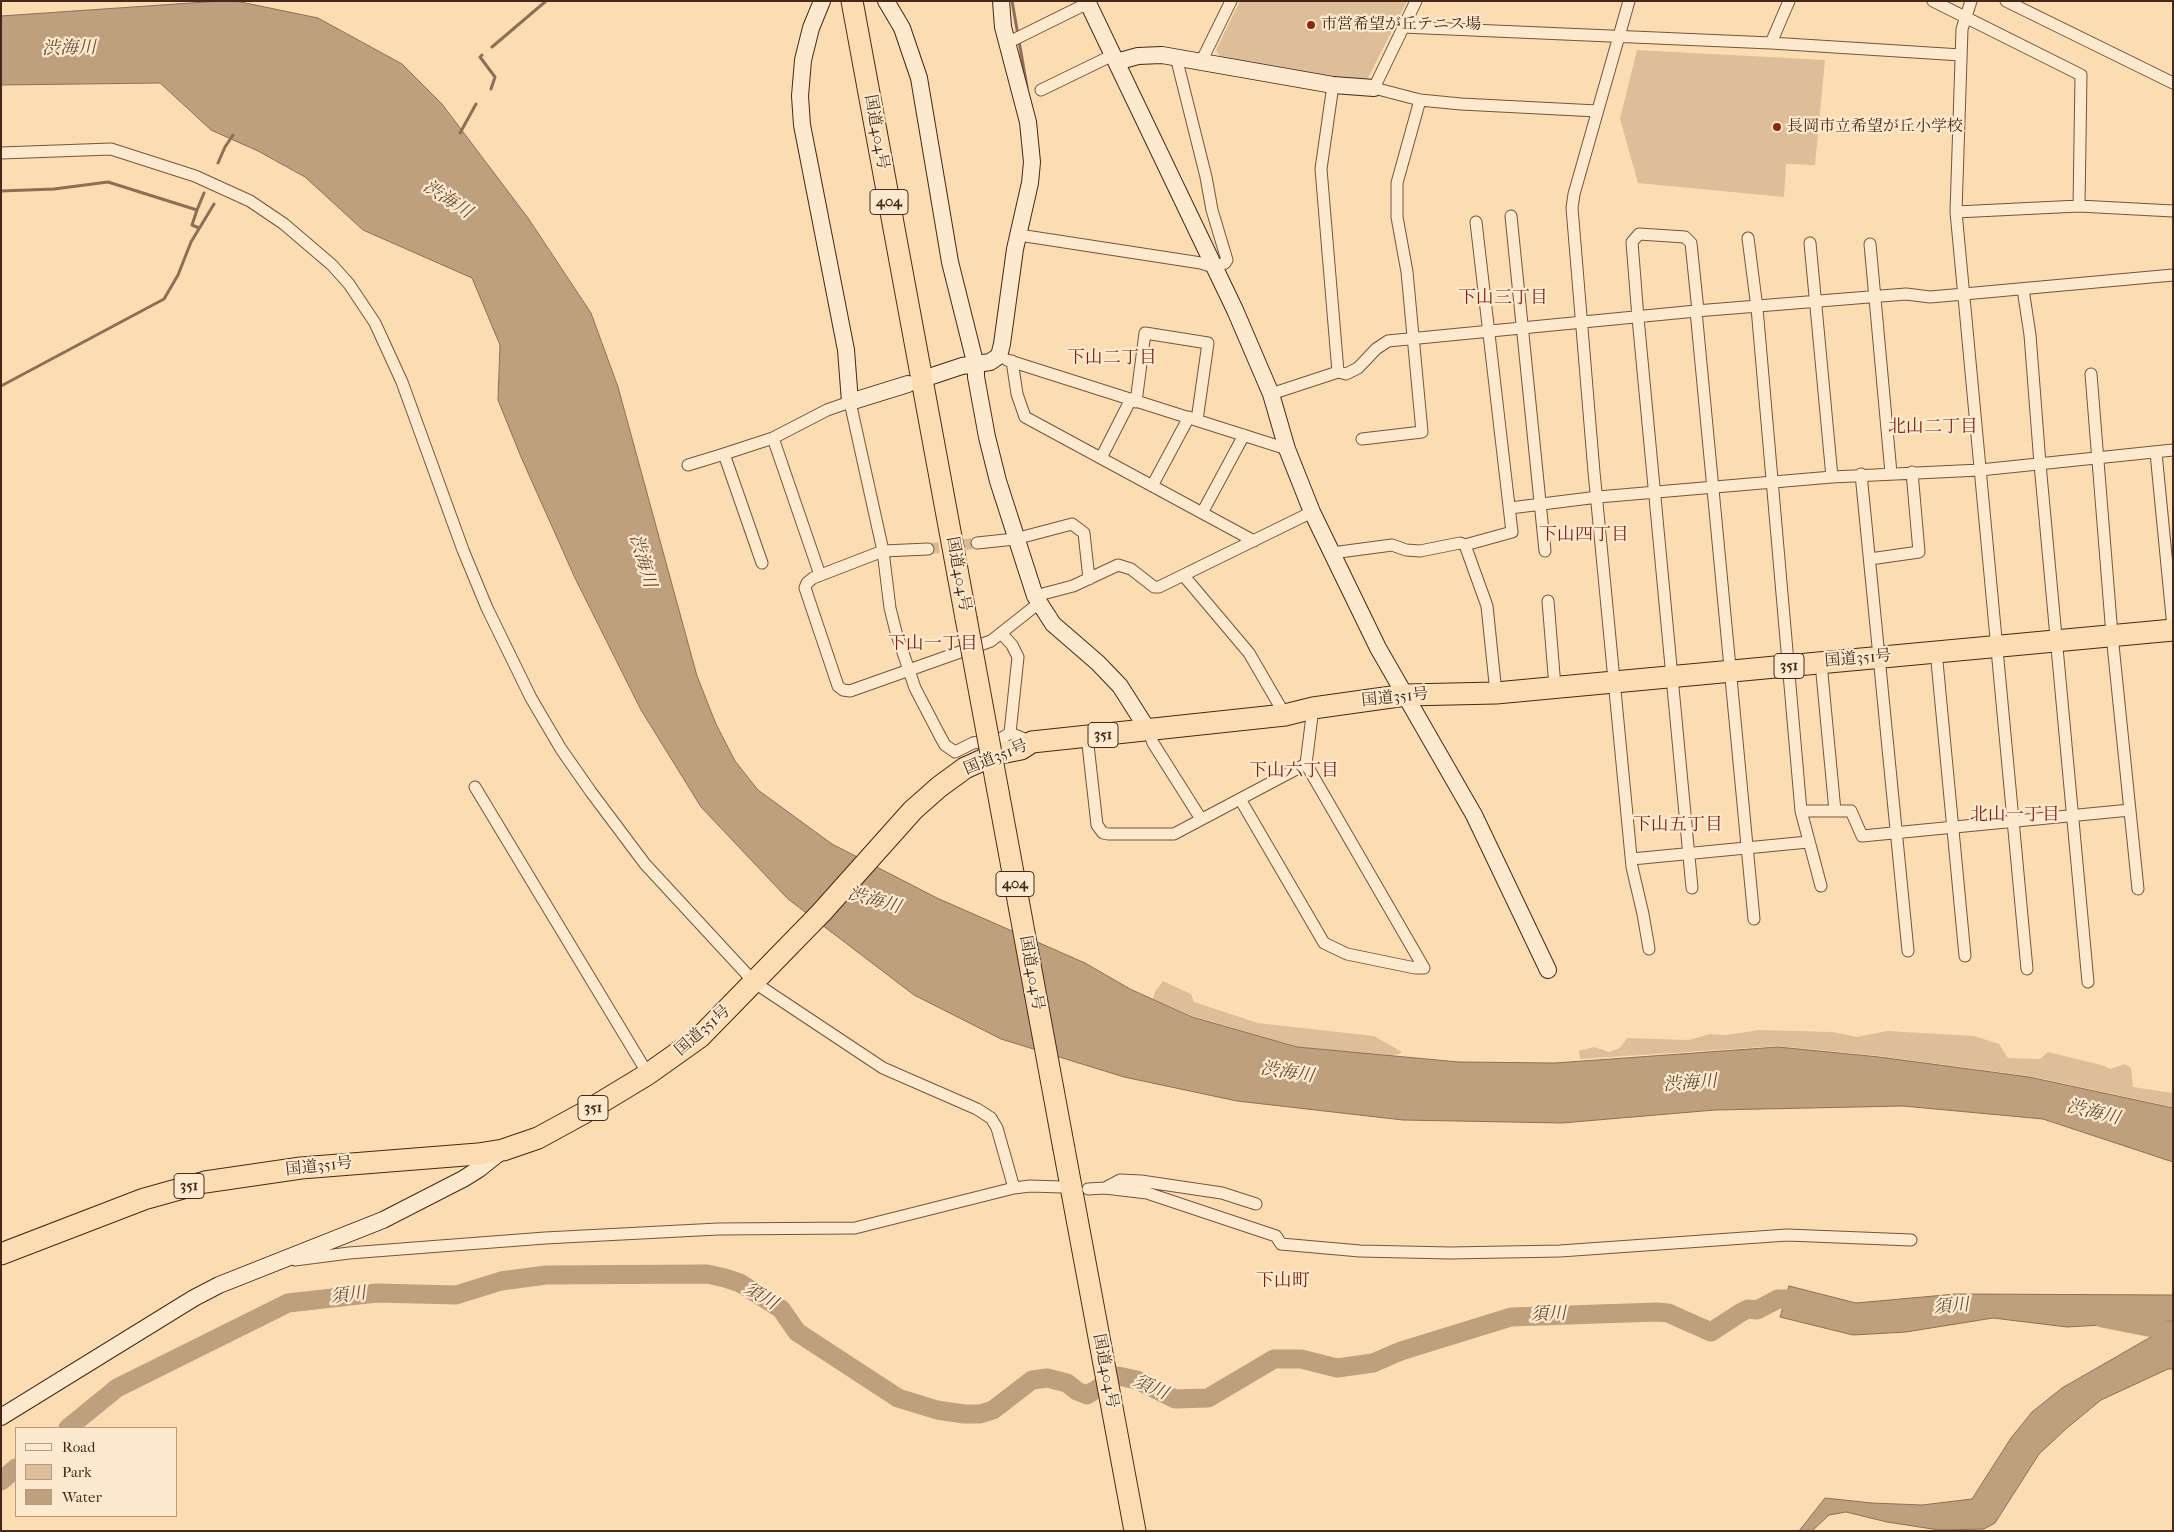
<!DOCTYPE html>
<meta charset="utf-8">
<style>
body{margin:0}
#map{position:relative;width:2174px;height:1532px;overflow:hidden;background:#fcddb2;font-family:"IM FELL French Canon",serif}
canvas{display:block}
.frame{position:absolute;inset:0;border:2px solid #472719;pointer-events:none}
.legend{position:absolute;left:15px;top:1427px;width:162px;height:90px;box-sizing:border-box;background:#fde9cd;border:1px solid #b49b85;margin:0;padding:6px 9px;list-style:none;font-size:15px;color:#472719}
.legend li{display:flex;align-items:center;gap:10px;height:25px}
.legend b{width:25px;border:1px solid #b49b85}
</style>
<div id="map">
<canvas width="2174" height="1532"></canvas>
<div class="frame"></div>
<ul class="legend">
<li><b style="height:6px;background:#fde9cd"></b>Road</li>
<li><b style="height:14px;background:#ddbe98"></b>Park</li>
<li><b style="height:14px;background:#be9f7e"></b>Water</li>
</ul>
</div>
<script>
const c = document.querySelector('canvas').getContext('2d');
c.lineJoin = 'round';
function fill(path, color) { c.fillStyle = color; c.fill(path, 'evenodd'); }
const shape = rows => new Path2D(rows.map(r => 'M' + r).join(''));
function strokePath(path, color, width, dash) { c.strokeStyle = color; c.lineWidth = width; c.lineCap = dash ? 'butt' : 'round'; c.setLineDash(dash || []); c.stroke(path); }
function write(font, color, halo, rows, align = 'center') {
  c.font = font + ' "IM FELL French Canon","Noto Serif JP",serif'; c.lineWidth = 4.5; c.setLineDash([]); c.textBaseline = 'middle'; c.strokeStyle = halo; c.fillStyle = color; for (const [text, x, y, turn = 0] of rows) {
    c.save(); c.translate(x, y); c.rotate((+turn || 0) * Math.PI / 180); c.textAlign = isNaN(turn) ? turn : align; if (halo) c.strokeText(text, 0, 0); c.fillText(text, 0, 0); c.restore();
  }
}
const green = shape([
 [1240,1,1407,1,1367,80,1360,85,1219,56,1216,50],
 [1637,50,1825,60,1815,165,1786,164,1784,197,1638,183,1620,119],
 [1163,981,1191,994,1194,1002,1258,1023,1374,1036,1402,1052,1399,1054,1390,1055,1298,1047,1192,1016,1153,999,1155,992],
 [1760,1030,1833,1032,1857,1037,1887,1031,1974,1036,1999,1044,2008,1058,2040,1059,2048,1052,2105,1066,2110,1069,2125,1064,2131,1068,2133,1087,2173,1093,2173,1107,2029,1076,1879,1056,1778,1046,1580,1059,1579,1051,1594,1047,1609,1052,1620,1048,1627,1038,1689,1040,1710,1034,1726,1035]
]);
const water = shape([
 [220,1,236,1,318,18,402,64,442,104,528,218,591,313,618,387,697,676,716,724,735,761,758,790,832,844,937,898,1085,963,1130,989,1192,1017,1297,1047,1459,1062,1555,1063,1778,1047,1879,1057,2029,1077,2173,1108,2173,1162,2043,1119,1903,1106,1715,1110,1562,1123,1403,1120,1237,1101,1124,1077,1001,1039,914,995,788,899,701,807,641,710,575,578,521,457,498,400,500,345,472,278,363,230,305,177,258,151,211,130,160,83,1,85,1,16,220,1],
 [1789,1286,1856,1303,1956,1294,2173,1295,2173,1321,2067,1327,1993,1318,1906,1332,1853,1335,1780,1317,1789,1286],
 [2173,1330,2173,1369,2168,1369,2101,1400,2067,1428,2039,1454,1995,1523,1984,1529,1939,1530,1887,1522,1846,1512,1829,1515,1812,1531,1799,1531,1825,1498,1872,1503,1922,1505,1972,1499,2011,1438,2032,1412,2062,1388,2149,1338,2173,1330]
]);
const stream = shape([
 [1012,1,1018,35],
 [1019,41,1027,87],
 [492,47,546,1],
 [482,55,480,57,495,77,491,89],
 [460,133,476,104],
 [218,163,225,147,233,135],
 [1,191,54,189,108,182,197,210,204,193],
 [197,210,192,225,199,228],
 [1,386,164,299,178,275,191,242,214,204]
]);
const river = shape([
 [2102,1318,2173,1332],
 [68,1428,117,1388,288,1303,377,1293,456,1295,501,1281,546,1275,707,1274,725,1278,740,1283,781,1309,797,1332,898,1398,937,1410,964,1414,980,1414,993,1410,1032,1380,1047,1378,1067,1383,1077,1391,1087,1395,1118,1376,1137,1380,1175,1399,1208,1398,1274,1359,1301,1359,1337,1368,1373,1363,1401,1351,1511,1317,1657,1312,1668,1313,1711,1332,1740,1313,1748,1309,1757,1310,1778,1299,1789,1299,1809,1307],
 [1,1481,16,1468]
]);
const streetTunnel = shape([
 [928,549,977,543]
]);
const street = shape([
 [1416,1,1374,88,1420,100,1461,104,1597,111],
 [1629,1,1574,194,1572,208,1594,472,1632,867,1643,914,1649,949],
 [1933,1,2081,75,2079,206],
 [1971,1,1962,29,1956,212,2027,969],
 [2006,1,2173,83],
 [1403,27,1771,43,1961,55],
 [1007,43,1088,3],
 [1771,43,1789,1],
 [1201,62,1231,1],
 [1333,85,1321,169,1338,372],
 [1041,90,1113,55],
 [1,153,111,149,195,176,250,201,284,224,332,265,349,284,375,323,402,382,463,550,487,608,531,698,561,749,591,792,645,864,755,983,883,1068,977,1109,991,1118,997,1128,1014,1188],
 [1956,212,2079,206,2173,211],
 [1511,216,1545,551],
 [1019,235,1201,263,1213,267,1225,263,1227,260,1212,210,1206,177,1176,57],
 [1748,238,1757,308,1801,811,1821,886],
 [1810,243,1832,477],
 [1870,244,1891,473],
 [2023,289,2030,335,2040,464,2088,982],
 [1696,311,1754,919],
 [1007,360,1287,449],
 [1012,361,1017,394,1025,417,1254,541],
 [2091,374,2112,635,2138,889],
 [1271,394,1338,372,1346,374,1358,368,1376,349,1388,341,1696,311,1906,294,1930,297,1953,295,2173,275],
 [1136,402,1145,333,1208,343,1197,420],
 [773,438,820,575],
 [1362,439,1422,432,1407,272,1397,217,1397,183,1420,100],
 [2156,453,2173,627],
 [1101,458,1131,399],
 [688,465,724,454],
 [1861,474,1908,951],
 [1152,486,1189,417],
 [1510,508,1598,497,1832,477,1980,470,2173,450],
 [1202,513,1244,435],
 [977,543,1015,539,1072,524,1084,533,1089,579],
 [1465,545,1487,606,1496,693],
 [928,549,883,551,813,578,807,583,805,588,838,686,843,690,850,691,991,641,1039,603],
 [1332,553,1392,545,1406,550,1420,551,1460,543,1465,545,1512,532,1476,222],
 [1870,559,1919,552,1912,472],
 [762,563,724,454,773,438,827,410,850,402,883,551,890,608,896,632,915,688,940,736,945,745,955,752,973,743,1002,738,1010,733,1032,742],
 [1184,576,1249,653,1285,715],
 [1035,596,1073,586,1118,565,1131,569,1154,587,1159,587,1312,512],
 [1548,601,1555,687],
 [1002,634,1012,645,1018,657,1010,733],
 [1936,651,1965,956],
 [1821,663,1835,811],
 [1148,730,1153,743,1201,819],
 [1087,736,1097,825,1103,833,1108,834,1174,834,1306,764],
 [475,787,648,1074],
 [1240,799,1324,943,1347,954,1415,968,1424,968,1306,764,1313,708],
 [1801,811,1851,811,1862,836,2130,810],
 [1632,859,1808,842],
 [1692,888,1638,318,1632,242,1639,234,1685,237,1691,243,1698,311],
 [1105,1188,1147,1193,1276,1236,1281,1244,1360,1251,1450,1253,1560,1251,1787,1235,1911,1240],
 [1088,1189,1105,1188,1120,1180,1141,1181,1222,1193,1256,1204],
 [295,1260,349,1253,545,1238,718,1229,855,1228,1014,1188,1030,1186,1062,1187]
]);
const secondary = shape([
 [822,1,811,28,803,60,800,96,802,125,846,350,850,402,908,384],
 [886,1,902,28,919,78,950,262,976,366,976,377,987,437,998,481,1035,596,1053,624,1098,663,1120,686,1148,730],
 [1087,1,1235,310,1271,394,1287,449,1312,512,1378,648,1474,815,1548,970],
 [1116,62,1138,56,1162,55,1333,85,1374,88],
 [932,376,962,366,990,362,999,356,1002,344,1015,249,1030,183,1032,162,1028,122,1003,27,1001,1],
 [1,1417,194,1298,219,1285,383,1220,463,1179,479,1169,503,1150]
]);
const highway = shape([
 [852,1,966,618],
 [1064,1149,1135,1531],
 [1,1254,144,1199,205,1182,301,1168,478,1154,503,1150,538,1138,582,1114,648,1074,700,1037,821,913,913,810,939,787,965,768,996,754,1021,749,1032,742,1285,715,1313,708,1406,695,1496,693,2173,630]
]);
const highwayBridge = shape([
 [966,618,1064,1149]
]);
const markers = [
 [1311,25,5,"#8f2418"],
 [1777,127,5,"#8f2418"]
];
const shields = [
 [889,202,38],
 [1789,666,30],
 [1103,735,30],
 [1015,884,38],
 [593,1108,30],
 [189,1186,30]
];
const shieldNames = [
 ["404",889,202],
 ["351",1789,666],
 ["351",1103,735],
 ["404",1015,884],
 ["351",593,1108],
 ["351",189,1186]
];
const poiNames = [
 ["市営希望が丘テニス場",1321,25],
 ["長岡市立希望が丘小学校",1787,127]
];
const streetNames = [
 ["国道404号",876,132,80],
 ["国道404号",958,574,80],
 ["国道351号",1858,659,-5],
 ["国道351号",1395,698,-6],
 ["国道351号",996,758,-22],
 ["国道404号",1031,973,80],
 ["国道351号",703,1031,-41],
 ["国道351号",319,1167,-6],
 ["国道404号",1105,1371,79]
];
const waterNames = [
 ["渋海川",69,49,-1],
 ["渋海川",447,200,33],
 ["渋海川",642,561,74],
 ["渋海川",874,901,16],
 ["渋海川",1287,1073,9],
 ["渋海川",1690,1084,-4],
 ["渋海川",2093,1113,14],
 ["須川",348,1296,-7],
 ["須川",760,1297,30],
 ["須川",1951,1307,-5],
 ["須川",1548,1315,-2],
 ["須川",1150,1388,24]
];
const neighbourhoodNames = [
 ["下山三丁目",1503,299],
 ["下山二丁目",1112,359],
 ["北山二丁目",1933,428],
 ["下山四丁目",1584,536],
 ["下山一丁目",933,645],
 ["下山六丁目",1294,772],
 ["北山一丁目",2015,816],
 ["下山五丁目",1678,826],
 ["下山町",1283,1282]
];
fill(green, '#ddbe98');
fill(water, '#be9f7e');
strokePath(water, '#8e6f56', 1);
strokePath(stream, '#8e6f56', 3);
strokePath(river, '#be9f7e', 19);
strokePath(streetTunnel, '#d8b993', 11, [11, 5.5]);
strokePath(street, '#74543f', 13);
strokePath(secondary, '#472719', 18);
strokePath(highway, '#472719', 23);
strokePath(street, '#fde9cd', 11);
strokePath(secondary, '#fde9cd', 16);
strokePath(highway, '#fcddb2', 21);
strokePath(highwayBridge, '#472719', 23, []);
strokePath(highwayBridge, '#fcddb2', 21);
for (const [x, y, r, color] of markers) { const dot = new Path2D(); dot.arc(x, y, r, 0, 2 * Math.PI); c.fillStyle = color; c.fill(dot); strokePath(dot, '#fde9cd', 2); }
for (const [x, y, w] of shields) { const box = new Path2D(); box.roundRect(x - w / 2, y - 12.5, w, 25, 4); c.fillStyle = '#fde9cd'; c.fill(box); strokePath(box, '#472719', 1); }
write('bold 15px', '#472719', null, shieldNames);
write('16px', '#472719', '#fde9cd', poiNames, 'left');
write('16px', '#472719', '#fde9cd', streetNames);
write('italic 18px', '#6b4b37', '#fde9cd', waterNames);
write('18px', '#7a1f14', '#fde9cd', neighbourhoodNames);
</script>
